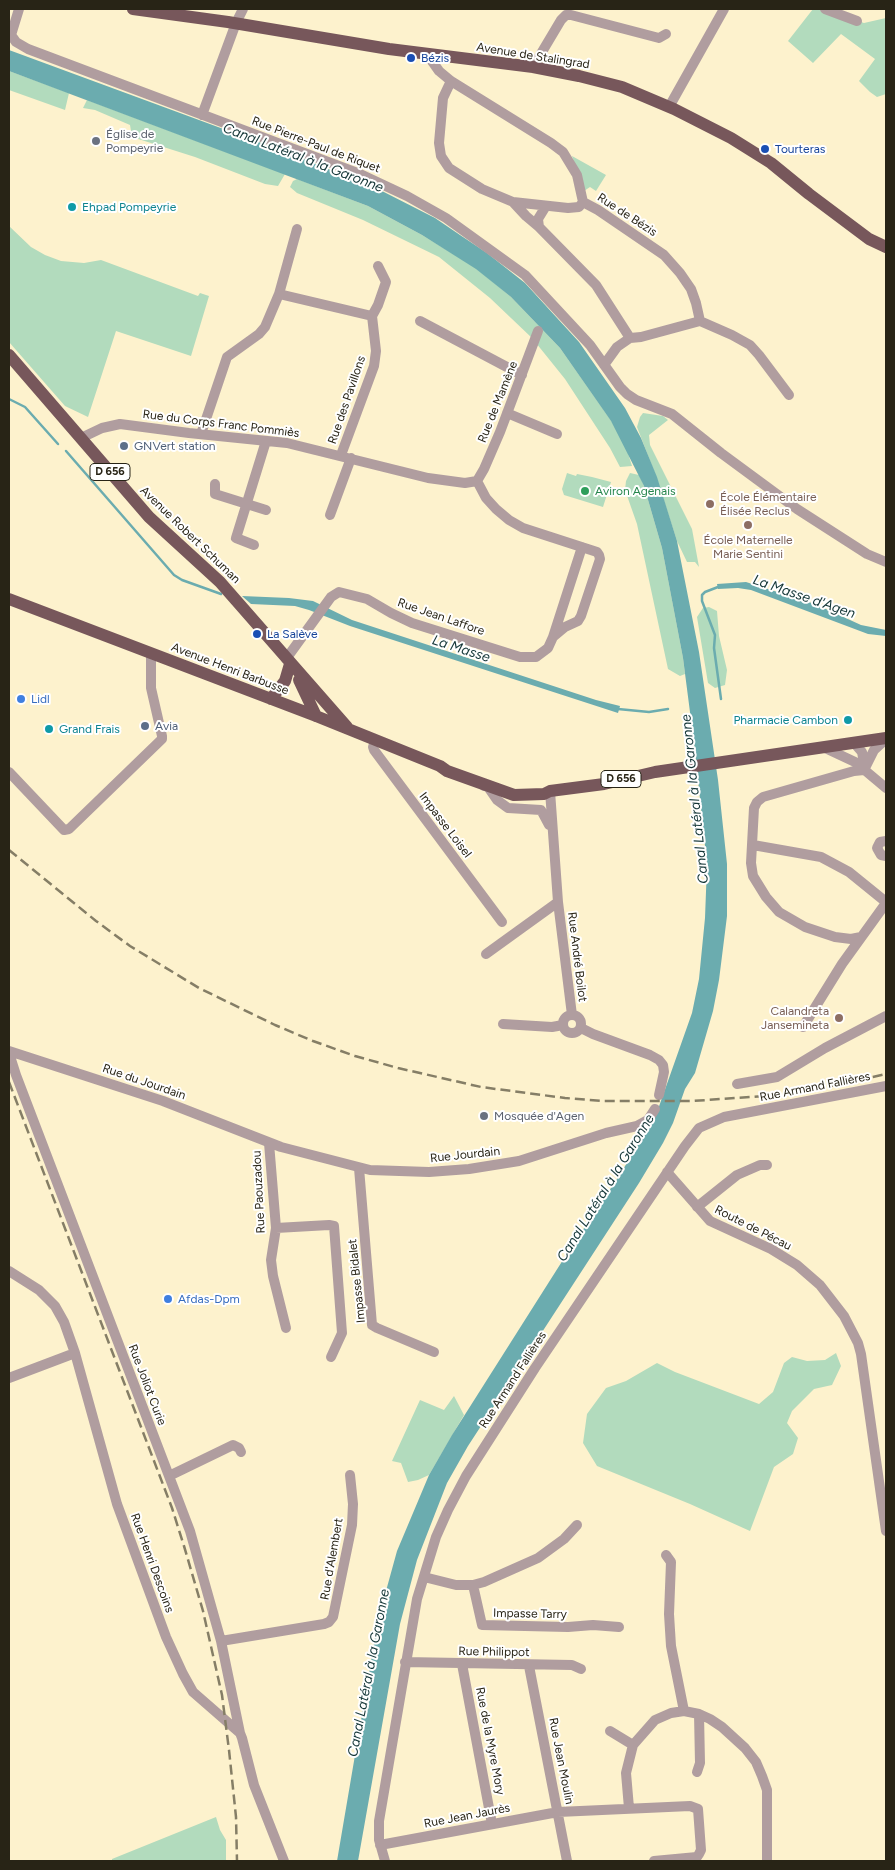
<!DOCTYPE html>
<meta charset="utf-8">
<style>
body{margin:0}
#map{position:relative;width:895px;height:1870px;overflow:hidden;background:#fdf2cd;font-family:Figtree,sans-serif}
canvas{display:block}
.frame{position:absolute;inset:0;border:10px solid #282416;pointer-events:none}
</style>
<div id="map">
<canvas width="895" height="1870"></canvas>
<div class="frame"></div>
</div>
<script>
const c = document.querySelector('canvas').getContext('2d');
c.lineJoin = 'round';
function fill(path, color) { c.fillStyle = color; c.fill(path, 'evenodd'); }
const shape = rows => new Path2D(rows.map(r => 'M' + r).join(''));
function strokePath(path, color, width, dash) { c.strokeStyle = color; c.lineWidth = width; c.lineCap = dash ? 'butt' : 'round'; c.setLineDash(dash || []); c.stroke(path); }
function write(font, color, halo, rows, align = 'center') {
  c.font = font + ' Figtree,sans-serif'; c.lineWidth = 4; c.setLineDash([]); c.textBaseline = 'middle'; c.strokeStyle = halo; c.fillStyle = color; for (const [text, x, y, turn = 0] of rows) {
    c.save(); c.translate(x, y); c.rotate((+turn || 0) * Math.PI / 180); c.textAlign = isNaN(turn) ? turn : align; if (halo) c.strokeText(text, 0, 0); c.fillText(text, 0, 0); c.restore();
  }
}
const green = shape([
 [813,9,823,9,864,23,886,18,886,94,877,97,870,92,859,81,875,59,841,34,813,63,788,41],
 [9,71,69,93,65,110,9,90],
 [87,100,285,174,278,186,265,184,195,157,132,137,130,125,95,110,83,108],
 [572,156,606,175,596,191,590,187,584,191],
 [297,179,368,206,422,235,476,268,511,297,560,348,612,422,626,447,632,466,620,467,610,448,565,379,532,338,490,298,439,257,363,220,297,193,290,187,293,181],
 [9,226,31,247,45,255,61,261,84,263,101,260,198,296,200,293,209,296,191,356,116,331,88,417,65,406,9,342],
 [643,413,663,416,668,420,649,435,650,445,692,529,699,567,695,562,687,562,677,541,656,476,637,427,640,417],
 [567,473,576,476,577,474,592,477,611,482,603,507,564,495,562,489],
 [630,473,639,475,644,486,662,548,683,658,685,674,680,676,668,669,637,524,625,490,626,481],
 [709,607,717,611,719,636,727,670,725,685,715,688,708,683,697,617,703,608],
 [836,1353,841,1366,832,1385,814,1389,792,1411,787,1423,798,1438,793,1454,774,1467,750,1531,690,1504,597,1466,583,1443,587,1414,606,1388,626,1381,657,1363,675,1372,759,1404,773,1392,784,1363,792,1357,807,1361,825,1360],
 [454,1396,464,1415,429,1475,418,1480,408,1482,401,1463,392,1461,420,1400,444,1410],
 [216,1817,220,1830,226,1840,226,1861,112,1861,112,1859]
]);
const water = shape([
 [9,50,294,155,380,190,435,218,460,235,487,253,525,283,579,342,625,408,641,438,657,477,677,541,699,652,718,780,727,864,727,916,719,980,713,1011,695,1073,685,1089,673,1123,663,1143,639,1183,468,1446,447,1483,417,1560,400,1624,358,1861,337,1861,378,1620,397,1551,429,1475,452,1435,568,1252,619,1176,656,1115,692,1013,699,979,705,918,707,865,694,743,683,658,662,548,644,486,611,421,560,348,511,297,476,269,422,235,368,206,9,71],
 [746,582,815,604,861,625,886,630,886,636,868,634,751,590,738,588,718,589,717,584],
 [242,596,289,598,313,601,352,620,596,700,620,706,618,713,350,626,309,610,295,606,251,604]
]);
const stream = shape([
 [9,399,25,407,58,444],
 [66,451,174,575,182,580,221,594],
 [718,587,705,592,702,595,702,601,715,635,714,648,721,699],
 [618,709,649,712,668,709]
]);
const minor = shape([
 [19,9,11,35,16,42,28,49,360,174,407,196,446,218,525,275,590,345,620,387,627,394,636,400,672,414,721,453,797,509,867,554,886,562],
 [825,9,857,21],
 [427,54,439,71,451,81,551,143,563,152,577,175,583,202,598,210,664,255,680,273,691,289,696,303,700,321,641,337,630,338,617,347,604,365],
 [533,67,561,20,566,15,571,15,659,38,666,34],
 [451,81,443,98,439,143,441,156,449,168,482,189,513,202,568,208,579,207,583,202],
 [669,107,724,9],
 [202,115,236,23,243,9],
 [513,202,526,216,539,227],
 [546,206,538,219,539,227,596,285,630,338],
 [279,294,297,229],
 [372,316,378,305,386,282,378,266],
 [420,321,522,375],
 [700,321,732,335,750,345,759,355,789,395],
 [507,413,557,434],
 [201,434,227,357,259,334,265,327,279,294,372,316,376,351,374,366,341,455],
 [81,438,102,428,120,424,189,433,287,443,428,478,465,483,477,481],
 [477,481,486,498,496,509,509,520,523,528,597,552,599,555,600,559,581,616,578,621,565,627,553,637],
 [477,481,484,469,500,432,538,331],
 [215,484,215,494,266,510],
 [330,515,351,458],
 [254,545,236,538,266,441],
 [286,659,331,597,339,592,367,599,391,613,412,623,520,657,536,657,548,648,553,637,582,547],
 [375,741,373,747,374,750,502,922],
 [854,743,862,752,865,769],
 [823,747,855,762,886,788],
 [864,770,874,750,886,739],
 [9,772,64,830,69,829,162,739,162,736,151,688,151,654],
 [484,786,488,787,497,800,508,808,541,810,549,825],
 [886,841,880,842,877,848,881,855,886,856],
 [753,845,821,857,849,872,886,902],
 [558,902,572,1015],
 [861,937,851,939,835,937,805,927,779,912,766,897,753,876,751,863,754,808,757,802,763,797,854,771,864,770],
 [486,954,558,902,550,791],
 '563 1024a9 9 0 1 1 18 0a9 9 0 1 1-18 0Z',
 [503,1024,552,1027,563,1025],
 [803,1027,842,964,886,903],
 [581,1028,593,1034,650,1055,659,1060,663,1065,664,1072,659,1095],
 [9,1051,163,1101,281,1147,370,1170,429,1172,469,1169,519,1161,606,1133,637,1126,648,1120,655,1109],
 [9,1053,16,1075,190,1531,221,1641,240,1733],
 [737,1084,777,1077,825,1048,886,1016],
 [269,1143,276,1228,271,1260,273,1276,286,1328],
 [359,1168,372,1325,377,1328,434,1352],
 [667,1172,710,1221,771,1249,797,1265,820,1285,844,1316,858,1343,861,1354,886,1531],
 [697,1207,737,1175,760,1165,767,1165],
 [276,1228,329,1225,334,1226,342,1333,331,1357],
 [9,1271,39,1290,55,1306,64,1322,75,1353,117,1504,166,1637,183,1674,193,1692,240,1733,242,1738,254,1785,284,1861],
 [9,1378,75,1353],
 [169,1476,233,1445,239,1448,241,1452],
 [666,1555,671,1562,669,1614,671,1646,684,1711],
 [424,1577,456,1585,473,1585,484,1582,538,1558,564,1539,577,1525],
 [473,1585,482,1625,568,1627,593,1625,619,1627],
 [221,1641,324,1624,329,1622,333,1617,352,1525,353,1504,350,1475],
 [405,1662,572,1665,581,1669],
 [462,1664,492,1824],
 [529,1666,567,1861],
 [610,1731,633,1745],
 [697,1772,700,1763,699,1714],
 [629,1808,626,1773,633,1745,655,1720,671,1713,684,1711,699,1714,710,1719,722,1727,745,1748,756,1762,762,1776,767,1790,767,1861],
 [380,1845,558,1812,690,1806,698,1809,701,1850,699,1854,697,1857,654,1861],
 [385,1861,379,1840,379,1821,417,1599,436,1537,448,1510,466,1476,535,1368,685,1146,699,1128,724,1117,886,1086]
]);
const major = shape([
 [133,9,228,22,389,49,533,67,579,76,622,87,674,109,731,138,771,163,809,194,869,239,886,247],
 [9,355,149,517,220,582,347,727],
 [9,599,316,716,440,766,447,771,514,795,544,794,550,791,604,784,655,772,886,738],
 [299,680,316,716],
 [271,699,285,681,290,664]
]);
const rail = shape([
 [9,850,96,921,130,946,199,988,275,1025,313,1041,355,1056,398,1068,481,1087,565,1098,604,1101,692,1101,780,1095,818,1089,886,1074],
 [9,1082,172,1508,184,1546,203,1611,222,1695,229,1750,236,1817,237,1861]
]);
const markers = [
 [411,58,5,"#1a4fb4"],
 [96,141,5,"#6b7280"],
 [765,149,5,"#1a4fb4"],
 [72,207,5,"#0f9aa8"],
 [124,446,5,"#5c6f8a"],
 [585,491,5,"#2e9e5b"],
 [710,504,5,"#8d6e63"],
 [748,525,5,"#8d6e63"],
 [257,634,5,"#1a4fb4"],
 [21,699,5,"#3f7fe0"],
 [848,720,5,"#0f9aa8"],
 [145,726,5,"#5c6f8a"],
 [49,729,5,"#0f9aa8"],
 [839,1018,5,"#8d6e63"],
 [484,1116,5,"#6b7280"],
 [168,1299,5,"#3f7fe0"]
];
const shields = [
 [110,472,40],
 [621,779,40]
];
const shieldNames = [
 ["D 656",110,472],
 ["D 656",621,779]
];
const streetNames = [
 ["Avenue de Stalingrad",533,56,9],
 ["Rue Pierre-Paul de Riquet",316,145,21],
 ["Rue de Bézis",627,215,33],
 ["Rue des Pavillons",347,400,-71],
 ["Rue de Mamène",498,402,-68],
 ["Rue du Corps Franc Pommiès",221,424,7],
 ["Avenue Robert Schuman",190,535,44],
 ["Rue Jean Laffore",441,617,19],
 ["Avenue Henri Barbusse",230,669,21],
 ["Impasse Loisel",445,825,53],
 ["Rue André Boilot",577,957,83],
 ["Rue du Jourdain",144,1082,19],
 ["Rue Armand Fallières",815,1087,-11],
 ["Rue Jourdain",465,1155,-6],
 ["Rue Paouzadou",259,1192,-93],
 ["Route de Pécau",753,1228,27],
 ["Impasse Bidalet",357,1281,-96],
 ["Rue Armand Fallières",513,1380,-57],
 ["Rue Joliot Curie",147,1385,69],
 ["Rue d'Alembert",332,1559,-80],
 ["Rue Henri Descoins",152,1563,70],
 ["Impasse Tarry",530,1614,1],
 ["Rue Philippot",494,1652,1],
 ["Rue de la Myre Mory",490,1741,79],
 ["Rue Jean Moulin",561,1761,79],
 ["Rue Jean Jaurès",467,1816,-11]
];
const transitNames = [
 ["Bézis",421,58],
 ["Tourteras",775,149],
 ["La Salève",267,634]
];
const worshipNames = [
 ["Église de",106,134],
 ["Pompeyrie",106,148],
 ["Mosquée d'Agen",494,1116]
];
const cultureNames = [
 ["Ehpad Pompeyrie",82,207],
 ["Pharmacie Cambon",838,720,"right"],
 ["Grand Frais",59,729]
];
const serviceNames = [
 ["GNVert station",134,446],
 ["Avia",155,726]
];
const leisureNames = [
 ["Aviron Agenais",595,491]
];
const educationNames = [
 ["École Élémentaire",720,497],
 ["Élisée Reclus",720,511],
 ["École Maternelle",748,540,"center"],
 ["Marie Sentini",748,554,"center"],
 ["Calandreta",829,1011,"right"],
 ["Jansemineta",829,1025,"right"]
];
const shopNames = [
 ["Lidl",31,699],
 ["Afdas-Dpm",178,1299]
];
const waterNames = [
 ["Canal Latéral à la Garonne",303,158,21],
 ["La Masse d'Agen",804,597,19],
 ["La Masse",461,649,18],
 ["Canal Latéral à la Garonne",695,799,-96],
 ["Canal Latéral à la Garonne",606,1188,-58],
 ["Canal Latéral à la Garonne",369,1673,-79]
];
fill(green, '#b2dbbd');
fill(water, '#6bacaf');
strokePath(stream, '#6bacaf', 2.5);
strokePath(minor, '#b09d9f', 10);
strokePath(major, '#77575b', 12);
strokePath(rail, '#857e66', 2.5, [10, 5]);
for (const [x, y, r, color] of markers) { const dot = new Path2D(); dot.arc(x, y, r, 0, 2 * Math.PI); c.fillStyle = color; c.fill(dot); strokePath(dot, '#fff', 2); }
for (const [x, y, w] of shields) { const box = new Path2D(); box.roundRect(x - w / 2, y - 8.5, w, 17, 4); c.fillStyle = '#fff'; c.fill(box); strokePath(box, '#282416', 1); }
write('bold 11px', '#282416', null, shieldNames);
write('12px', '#282416', '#fff', streetNames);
write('12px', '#164399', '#fff', transitNames, 'left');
write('12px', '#5b616d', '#fff', worshipNames, 'left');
write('12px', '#0d838f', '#fff', cultureNames, 'left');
write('12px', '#4e5e75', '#fff', serviceNames, 'left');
write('12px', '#27864d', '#fff', leisureNames, 'left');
write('12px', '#785e54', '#fff', educationNames, 'left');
write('12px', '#366cbe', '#fff', shopNames, 'left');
write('italic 14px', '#143637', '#fff', waterNames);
</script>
